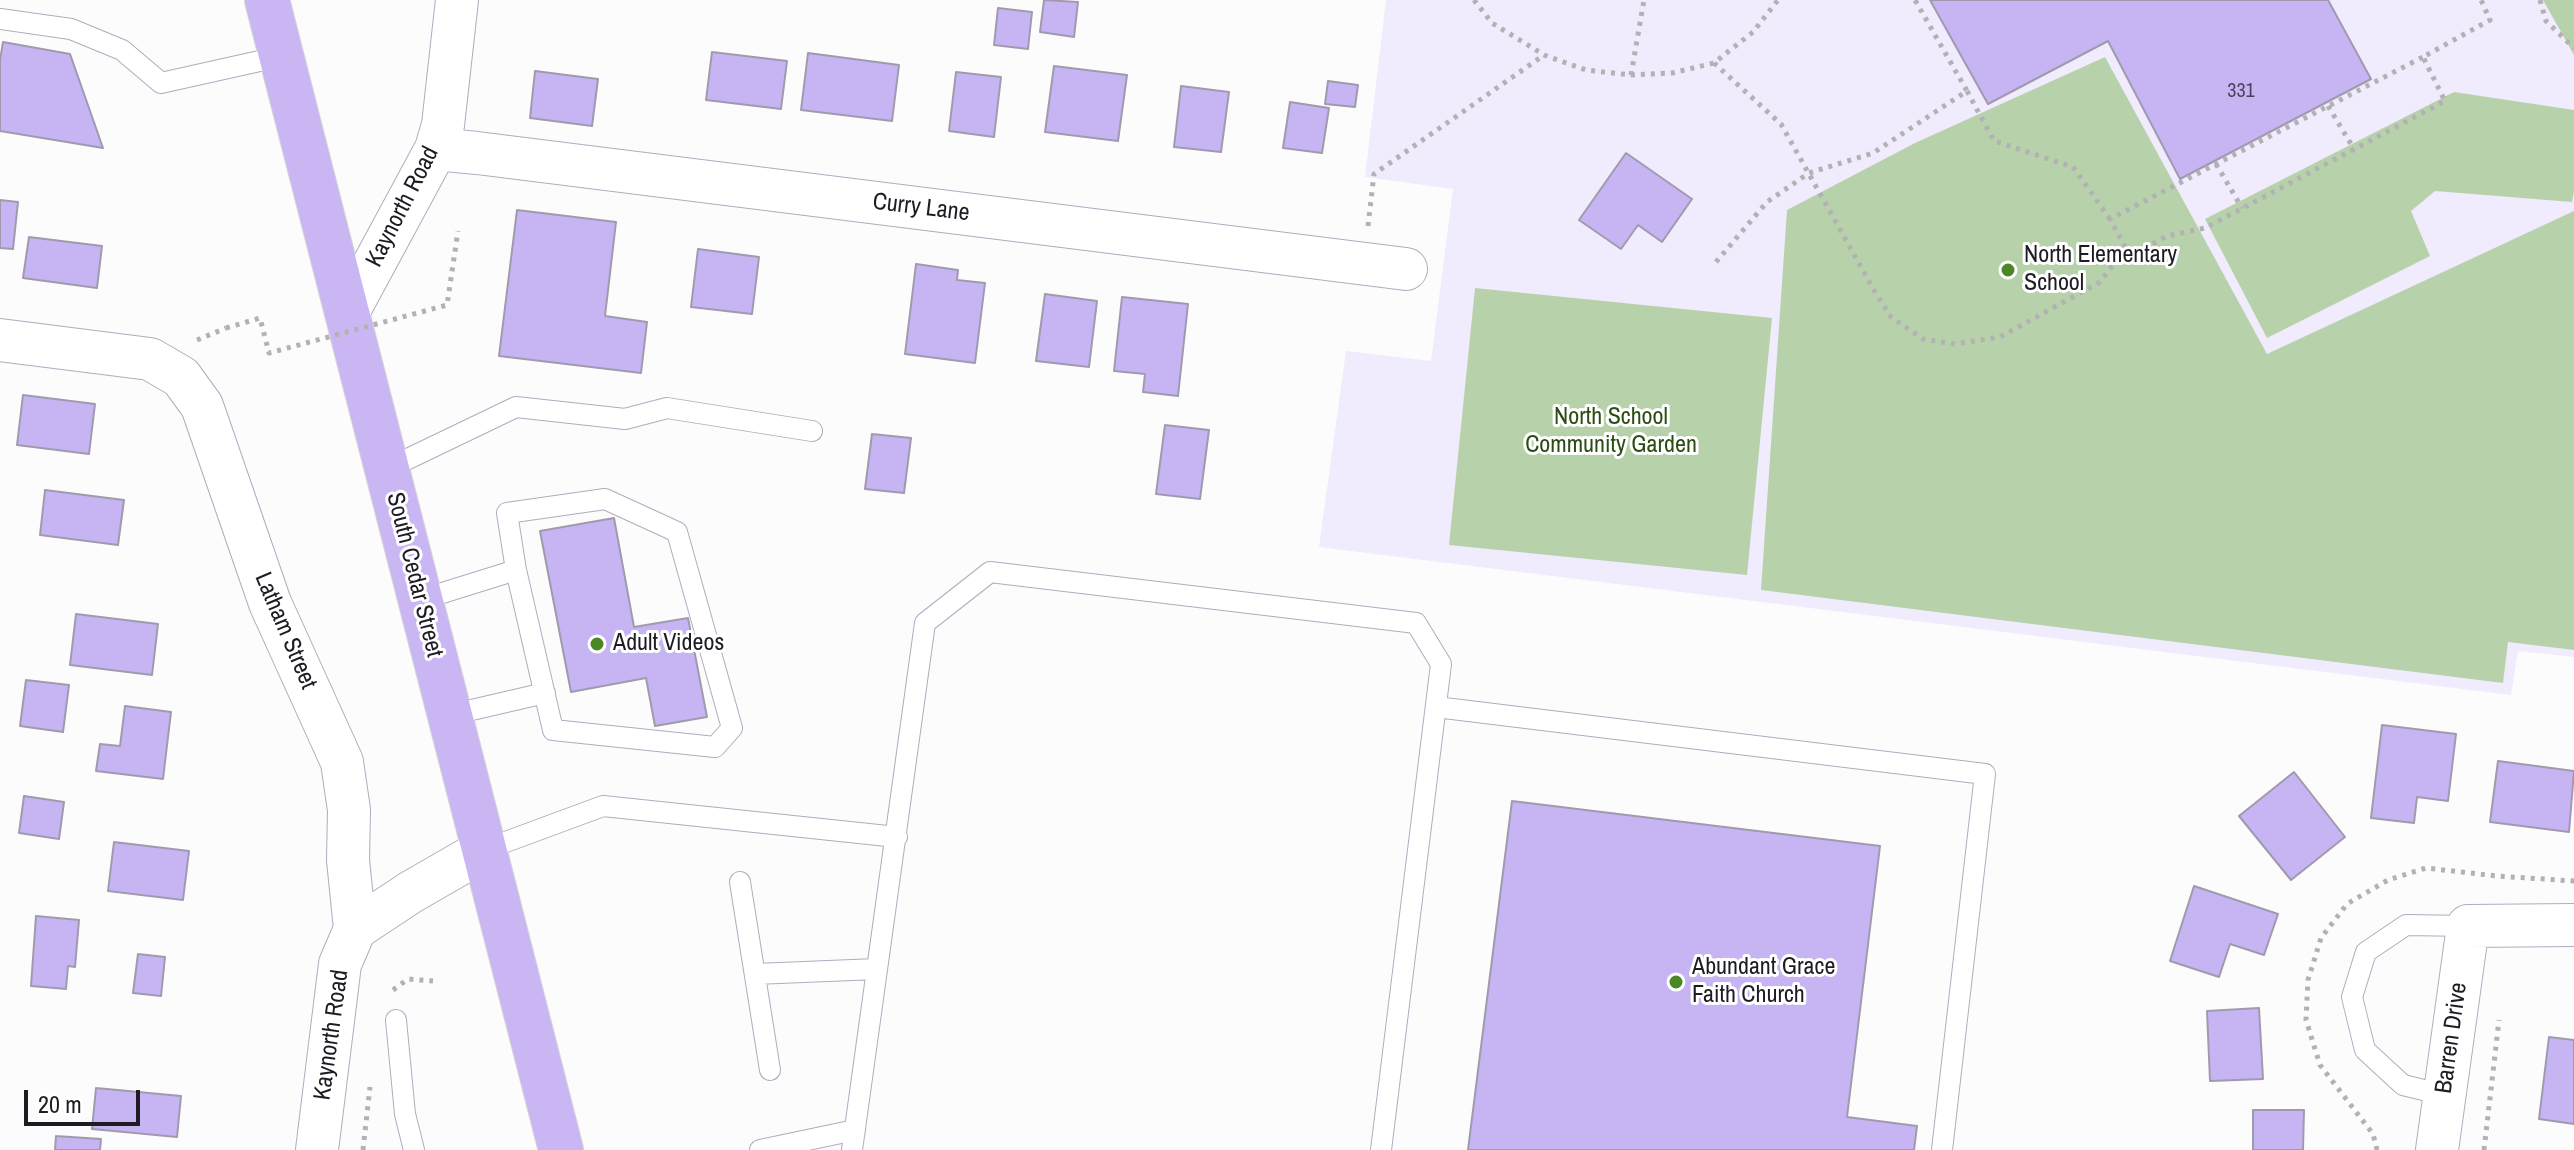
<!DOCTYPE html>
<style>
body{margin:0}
#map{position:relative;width:2574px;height:1150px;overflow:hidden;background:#fcfcfc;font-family:"Archivo Narrow",sans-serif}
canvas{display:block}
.scale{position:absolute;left:24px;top:1090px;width:116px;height:36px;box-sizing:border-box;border:4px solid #1e1b23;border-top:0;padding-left:10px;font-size:24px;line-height:28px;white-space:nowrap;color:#1e1b23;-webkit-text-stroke:6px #fff;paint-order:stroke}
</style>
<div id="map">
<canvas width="2574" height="1150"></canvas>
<div class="scale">20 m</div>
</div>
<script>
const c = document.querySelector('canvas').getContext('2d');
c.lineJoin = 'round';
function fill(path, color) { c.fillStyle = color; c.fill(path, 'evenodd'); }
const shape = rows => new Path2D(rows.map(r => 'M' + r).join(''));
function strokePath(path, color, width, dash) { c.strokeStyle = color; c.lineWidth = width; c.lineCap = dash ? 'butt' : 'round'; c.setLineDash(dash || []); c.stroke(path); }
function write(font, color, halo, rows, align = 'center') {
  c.font = font + ' "Archivo Narrow",sans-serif'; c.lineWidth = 6; c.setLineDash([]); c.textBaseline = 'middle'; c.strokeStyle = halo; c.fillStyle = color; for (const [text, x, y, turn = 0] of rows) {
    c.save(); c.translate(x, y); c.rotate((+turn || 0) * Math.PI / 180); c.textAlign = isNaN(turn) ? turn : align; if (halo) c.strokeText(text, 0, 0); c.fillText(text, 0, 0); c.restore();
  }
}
const built = shape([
 [1386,0,2574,0,2574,657,2518,651,2511,695,1319,547,1346,351,1431,361,1453,189,1365,177]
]);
const green = shape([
 [2543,0,2574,0,2574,55],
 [2105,57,2267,354,2574,211,2574,650,2508,642,2503,683,1761,590,1787,210,1915,143],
 [2454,92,2574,110,2574,191,2572,202,2435,191,2411,211,2430,256,2267,338,2205,219],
 [1475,288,1772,318,1747,575,1449,545]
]);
const building = shape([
 [1044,0,1078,2,1074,37,1040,32,1044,0],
 [1930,0,2328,0,2371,79,2180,179,2108,41,1988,104,1930,0],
 [998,8,1032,12,1028,49,994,45,998,8],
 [3,42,70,54,103,148,0,131,0,60,3,42],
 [712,52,787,61,781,109,706,100,712,52],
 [808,53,899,65,892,121,801,110,808,53],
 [1054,66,1127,75,1118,141,1045,132,1054,66],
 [535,71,598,79,592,126,530,118,535,71],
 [956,72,1001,77,994,137,949,131,956,72],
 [1328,81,1358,85,1355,107,1325,104,1328,81],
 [1181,86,1229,92,1221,152,1174,147,1181,86],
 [1290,102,1329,108,1322,153,1283,148,1290,102],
 [1626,153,1692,199,1662,242,1638,225,1621,249,1579,220,1626,153],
 [0,200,18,202,13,249,0,248,0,200],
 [517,210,616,222,605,316,647,322,641,373,499,356,517,210],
 [29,237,102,246,97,288,23,278,29,237],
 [698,249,759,257,752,314,691,307,698,249],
 [916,264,958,270,957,280,985,283,975,363,905,354,916,264],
 [1045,294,1097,301,1089,367,1036,361,1045,294],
 [1122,297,1188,304,1178,396,1143,392,1145,374,1114,371,1122,297],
 [23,395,95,404,89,454,17,445,23,395],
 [1165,425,1209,430,1200,499,1156,494,1165,425],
 [872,434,911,438,904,493,865,489,872,434],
 [45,490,124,500,118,545,40,535,45,490],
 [614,518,634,627,688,618,707,717,655,726,646,678,571,692,540,531,614,518],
 [76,614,158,624,152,675,70,665,76,614],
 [26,680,69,685,63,732,20,726,26,680],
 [125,706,171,712,163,779,96,771,100,744,120,746,125,706],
 [2382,725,2456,734,2448,801,2417,797,2414,823,2371,818,2382,725],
 [2498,761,2574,771,2569,832,2490,822,2498,761],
 [2294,772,2345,837,2291,880,2239,816,2294,772],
 [24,796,64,802,59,839,19,833,24,796],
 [1512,801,1880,846,1847,1117,1917,1126,1914,1150,1468,1150,1512,801],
 [114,842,189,851,183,900,108,891,114,842],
 [2194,886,2278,914,2264,955,2230,944,2219,977,2170,961,2194,886],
 [36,916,79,920,75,967,68,966,66,989,31,986,36,916],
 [138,954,165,957,161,996,133,993,138,954],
 [2259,1008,2263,1079,2210,1081,2207,1011,2259,1008],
 [2549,1037,2574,1040,2574,1124,2539,1119,2549,1037],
 [96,1088,181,1096,177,1137,92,1129,96,1088],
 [2253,1110,2304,1110,2303,1150,2253,1150,2253,1110],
 [56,1136,101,1139,100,1150,55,1150,56,1136]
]);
const path = shape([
 [1474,0,1492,23,1544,55,1586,70,1631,75,1672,73,1714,63,1753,32,1778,0],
 [2540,0,2546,21,2574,48],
 [1714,63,1781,124,1875,292,1891,317,1923,339,1955,344,2000,337,2100,282,2113,265,2167,236,2205,228,2445,101,2423,57,2490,20,2481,0],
 [1631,75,1644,0],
 [1967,91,1994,141,2073,167,2110,219],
 [2328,106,2354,149],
 [2216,164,2242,208],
 [1368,226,1374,174,1544,55],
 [2130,256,2110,219,2423,57],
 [1716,262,1767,202,1809,173,1873,153,1967,91,1915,0],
 [197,340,226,328],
 [393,990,408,979,433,981],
 [363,1150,370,1087],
 [2377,1150,2373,1134,2320,1065,2306,1020,2308,980,2321,938,2347,904,2388,880,2426,868,2497,876,2574,881],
 [2484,1150,2499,1020]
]);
const service = shape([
 [0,19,71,29,122,50,161,83,282,56],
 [387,469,516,407,625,419,667,408,812,431],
 [420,600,516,570,507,513,605,499,677,532,732,728,715,747,553,730,516,570],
 [1436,707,1985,774,1942,1150],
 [450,715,545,693],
 [484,850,603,806,897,837],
 [740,882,770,1070],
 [755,974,877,969],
 [396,1020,405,1114,414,1150],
 [2444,1095,2403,1085,2365,1050,2352,997,2366,952,2406,925,2468,926],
 [760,1150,855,1130],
 [852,1150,925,623,990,572,1416,623,1441,664,1381,1150]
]);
const minor = shape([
 [436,149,477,153,1406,269],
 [347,314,436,149,443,125,457,0],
 [0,340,150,359,181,377,202,406,270,603,342,762,349,810,348,860,355,929],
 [317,1150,340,964,355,929,411,892,484,850],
 [2437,1150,2468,926,2574,925]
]);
const primary = shape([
 [267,0,561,1150]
]);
const pathBridge = shape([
 [226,328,260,318,269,353,447,305,458,231]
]);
const markers = [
 [2008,270,8,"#4c8725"],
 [597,644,8,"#4c8725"],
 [1676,982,8,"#4c8725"]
];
const numberNames = [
 ["331",2241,92]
];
const streetNames = [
 ["Kaynorth Road",403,207,-63],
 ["Curry Lane",921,208,7],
 ["South Cedar Street",414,575,76],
 ["Latham Street",285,631,67],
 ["Kaynorth Road",332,1035,-82],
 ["Barren Drive",2452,1038,-82]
];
const poiNames = [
 ["North Elementary",2024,256],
 ["School",2024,284],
 ["Adult Videos",613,644],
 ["Abundant Grace",1692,968],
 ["Faith Church",1692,996]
];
const parkNames = [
 ["North School",1611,418],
 ["Community Garden",1611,446]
];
fill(built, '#f0ebfd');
fill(green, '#b7d2ab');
fill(building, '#c7b4f3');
strokePath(building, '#a09aaf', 2);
strokePath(service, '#b1abc0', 22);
strokePath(minor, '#b1abc0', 44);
strokePath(primary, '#d6d6d7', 46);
strokePath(path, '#b2b1b3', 5, [4, 6]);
strokePath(service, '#fff', 20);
strokePath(minor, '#fff', 42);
strokePath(primary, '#cbb6f4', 44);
strokePath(pathBridge, '#b2b1b3', 5, [4, 6]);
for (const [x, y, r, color] of markers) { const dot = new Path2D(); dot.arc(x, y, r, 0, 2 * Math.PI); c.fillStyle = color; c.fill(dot); strokePath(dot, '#fff', 3); }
write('20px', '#484157', null, numberNames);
write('24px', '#1e1b23', '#fff', streetNames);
write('24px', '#1e1b23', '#fff', poiNames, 'left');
write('24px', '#2a4d13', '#fff', parkNames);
</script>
